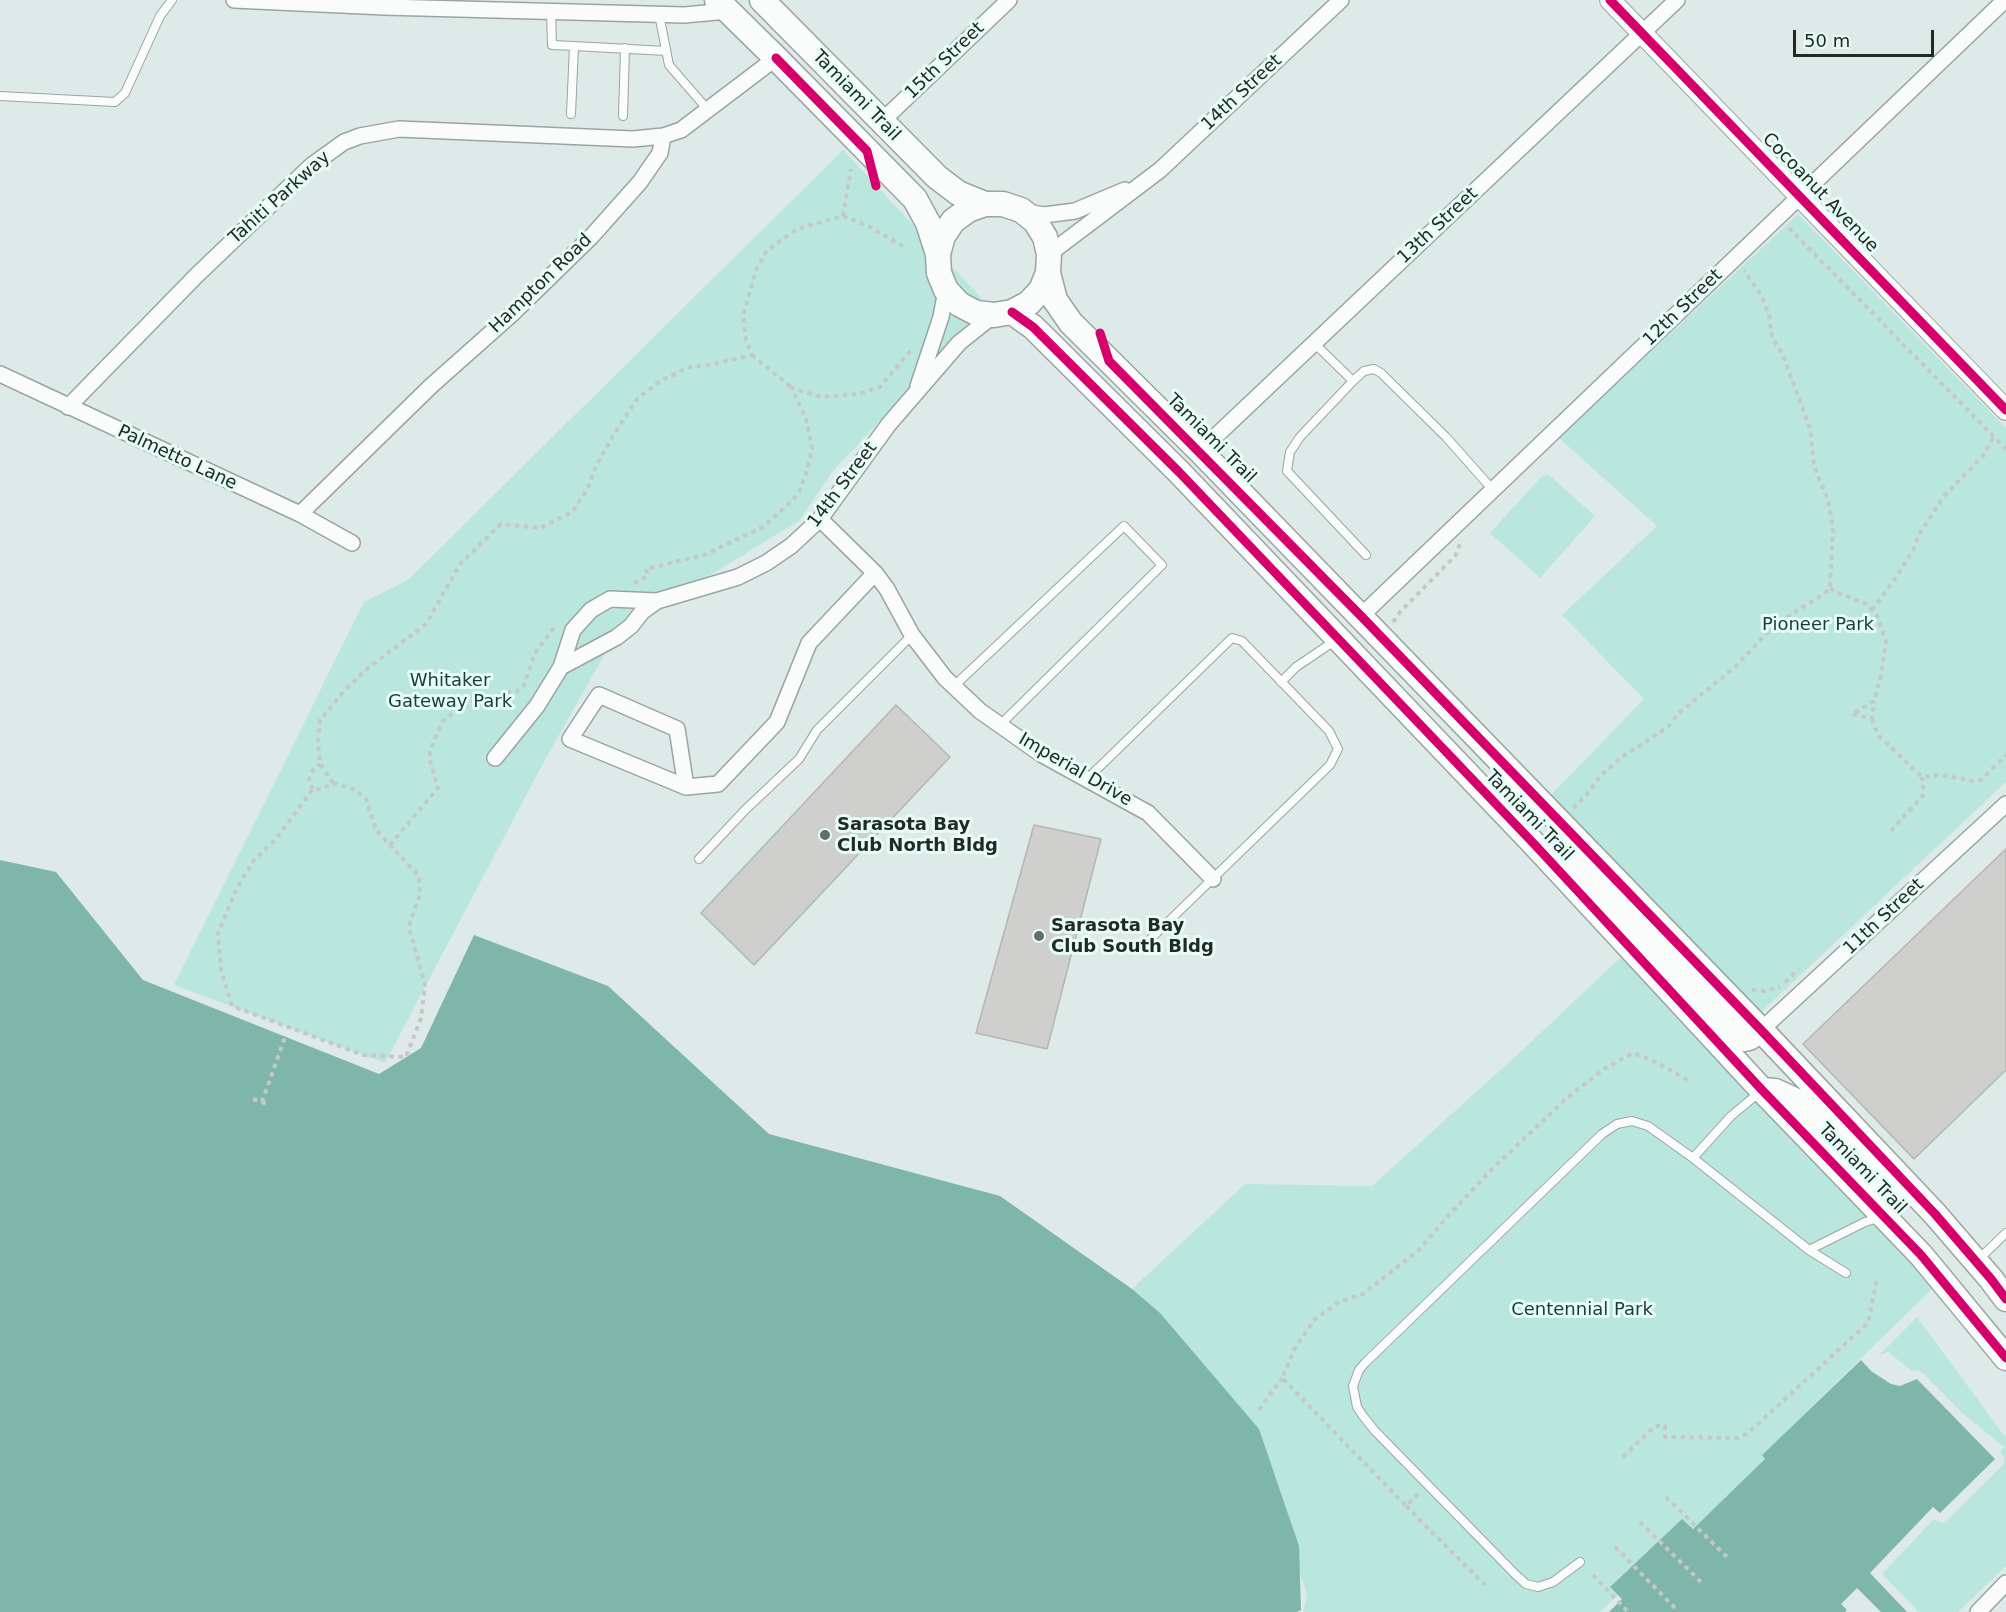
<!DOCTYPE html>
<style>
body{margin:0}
#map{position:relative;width:2006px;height:1612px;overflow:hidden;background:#deeae7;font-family:"DejaVu Sans",sans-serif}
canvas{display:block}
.scale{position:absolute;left:1793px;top:30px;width:141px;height:27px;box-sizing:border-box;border:3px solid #212a27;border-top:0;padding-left:8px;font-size:18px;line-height:21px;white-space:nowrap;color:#212a27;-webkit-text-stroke:4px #e6fdf7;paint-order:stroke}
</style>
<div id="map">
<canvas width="2006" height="1612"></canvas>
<div class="scale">50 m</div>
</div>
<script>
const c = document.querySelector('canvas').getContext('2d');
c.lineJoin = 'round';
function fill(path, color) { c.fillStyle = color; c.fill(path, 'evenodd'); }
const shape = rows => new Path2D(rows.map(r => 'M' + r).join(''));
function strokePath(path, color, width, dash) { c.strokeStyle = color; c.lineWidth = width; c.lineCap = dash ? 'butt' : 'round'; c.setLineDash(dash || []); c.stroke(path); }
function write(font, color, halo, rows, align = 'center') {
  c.font = font + ' "DejaVu Sans",sans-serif'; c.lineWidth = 6; c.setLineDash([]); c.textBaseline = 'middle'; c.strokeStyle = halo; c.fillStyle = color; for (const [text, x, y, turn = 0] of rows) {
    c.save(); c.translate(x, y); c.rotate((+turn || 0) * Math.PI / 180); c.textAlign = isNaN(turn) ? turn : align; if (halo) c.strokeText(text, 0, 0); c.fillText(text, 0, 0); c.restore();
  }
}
const green = shape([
 [843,150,988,305,832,472,799,521,618,631,541,767,385,1063,174,985,364,602,408,580],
 [1798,214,2006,428,2006,782,1760,1013,1550,796,1644,699,1562,615,1657,526,1559,438],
 [1549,475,1595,516,1540,578,1490,533,1542,476],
 [1625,953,1935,1286,1762,1455,1765,1459,1693,1529,1682,1519,1610,1587,1618,1595,1600,1612,1303,1612,1307,1594,1292,1551,1132,1289,1245,1184,1372,1186,1527,1046],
 [1917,1317,2006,1438,2006,1566,1958,1612,1919,1612,1882,1574,1934,1519,1942,1523,1947,1520,2004,1464,2004,1458,2000,1452,2004,1447,1961,1412,1923,1373,1918,1370,1912,1371,1888,1352,1879,1355]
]);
const water = shape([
 [0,860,56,872,143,980,379,1074,421,1048,474,935,608,986,769,1134,1000,1196,1132,1289,1160,1313,1259,1429,1299,1546,1301,1610,1297,1612,0,1612],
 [1861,1360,1871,1371,1891,1384,1900,1386,1917,1379,1995,1459,1940,1513,1933,1507,1870,1573,1907,1612,1881,1612,1857,1588,1841,1604,1847,1610,1845,1612,1609,1612,1622,1599,1610,1587,1682,1519,1693,1529,1765,1459,1762,1455]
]);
const building = shape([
 [896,705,950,757,754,965,701,913,896,705],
 [1034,825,1101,839,1047,1049,976,1033,1034,825],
 [2006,849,2006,1070,1914,1159,1803,1044,2006,849]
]);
const path = shape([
 [843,216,851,169],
 [1789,228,2006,449],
 [752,355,792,388],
 [634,583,648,576,646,569,704,555,763,527,792,501,799,492,807,471,812,448,806,419,792,388,821,397,858,394,880,387,913,348],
 [1830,588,1836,592,1867,604,1877,616,1886,641,1881,676,1874,701,1853,714],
 [1872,610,1897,576,1913,550,1920,533,1944,496,1983,456,1994,436],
 [1393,622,1400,612,1455,556,1460,544],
 [1853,714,1872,719,1874,701],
 [1872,719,1878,735,1922,777,1941,775,1973,781,1981,780,2006,755],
 [333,783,320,764,318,744,320,720,344,691,368,668,426,624,460,564,501,524,540,528,572,512,587,490,595,468,611,439,637,399,660,381,690,367,709,365,752,355,746,340,743,316,756,270,767,250,797,229,843,216,870,227,906,248],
 [333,783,356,790,366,799,376,830,419,876,420,895,410,922,410,931,425,985,421,1018,406,1057,363,1055,232,1006,221,970,218,933,237,888,254,860,276,839,313,789,322,789,333,783],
 [313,789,310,785,309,779,313,770,320,764],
 [1573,808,1586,796,1601,775,1622,757,1668,727,1678,714,1736,666,1768,632,1793,613,1821,596,1830,588,1833,529,1828,500,1814,466,1810,428,1783,355,1772,337,1769,315,1761,295,1744,271],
 [1891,831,1924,794,1922,777],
 [390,845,438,788,429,757,434,740,443,721,460,708,474,702,510,692,516,692,524,685,535,653,556,625],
 [1785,982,1799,969],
 [1752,990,1764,991,1780,987],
 [253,1099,270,1105],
 [262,1102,285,1037],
 [1259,1410,1282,1378],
 [1623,1457,1655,1426,1665,1426,1665,1437,1738,1438,1748,1433,1868,1323,1877,1279],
 [1418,1494,1406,1506,1282,1378,1295,1348,1315,1319,1339,1302,1363,1294,1419,1250,1448,1216,1492,1169,1568,1097,1604,1069,1633,1053,1654,1061,1688,1080],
 [1666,1497,1729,1559],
 [1406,1506,1485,1585],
 [1640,1522,1703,1584],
 [1615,1547,1676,1609],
 [1593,1575,1628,1612]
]);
const service = shape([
 [551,11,552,45,574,46],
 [659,14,669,65,708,110],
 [0,96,115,102,125,93,160,16,172,0],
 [571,114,574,46,666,51],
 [623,116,625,48],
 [1314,343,1353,381,1300,437,1290,452,1287,471,1366,555],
 [1353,381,1364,371,1374,369,1381,373,1446,437,1493,490],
 [1281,682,1296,667,1336,640],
 [954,686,1124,526,1162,565,1000,725],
 [1087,779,1232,638,1242,641,1329,731,1338,749,1330,765,1139,950],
 [699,859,745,810,799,759,817,730,912,635],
 [1693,1158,1731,1116,1760,1092],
 [1809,1250,1865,1222,1878,1218],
 [1978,1260,2006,1233],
 [1580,1562,1553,1582,1538,1587,1526,1584,1516,1575,1375,1431,1363,1416,1357,1407,1353,1386,1359,1370,1365,1363,1602,1134,1617,1124,1632,1121,1648,1126,1693,1158,1809,1250,1846,1273]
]);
const minor = shape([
 [234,0,384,7,684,15,728,11],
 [881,122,1009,0],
 [1027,212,1044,215,1075,211,1125,190],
 [1049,254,1160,170,1341,0],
 [0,374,300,514,352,543],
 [918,386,941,317,946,290],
 [68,407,197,275,312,165,344,142,360,136,399,129,633,139,663,136],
 [1200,451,1677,0],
 [300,514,431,386,512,314,591,237,640,182,660,153,663,136,681,130,776,58],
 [820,519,875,573,887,589,912,635,945,678,980,711,1041,754,1148,813,1213,879],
 [1361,616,2005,0],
 [561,667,617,637,631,626,642,612,657,601,738,577,766,563,791,546,820,519,889,424,959,343,994,315],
 [495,758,537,706,561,667,573,630,591,610,610,599,657,601],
 [686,787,677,729,599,695,570,739,686,787,718,784,777,722,809,643,875,573],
 [1761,1030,2006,804],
 [1978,1612,2006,1583]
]);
const tertiary = shape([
 [1610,0,2006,410]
]);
const primary = shape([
 [717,0,776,58,915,199,928,223,938,254,939,273,946,290,959,304,976,313,994,315,1012,312,1029,303,1041,290,1048,273,1049,254,1045,237,1035,221,1021,210,1003,204,985,204,968,210,953,221,943,236,938,254],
 [762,0,937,177,958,193,985,204],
 [1048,273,1055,300,1071,323,1200,451,1761,1030,1935,1214,1991,1279,2006,1299],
 [1012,312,1033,327,1179,472,1536,846,1762,1090,1921,1255,2006,1358],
 [1558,860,1587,876,1738,1036,1744,1039,1749,1038,1761,1030],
 [1762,1090,1775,1091,1803,1104,1897,1196]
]);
const cycleway = shape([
 [1610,0,2006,410],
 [776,58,867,151,876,186],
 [1012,312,1033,327,1179,472,1536,846,1762,1090,1921,1255,2006,1358],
 [1100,333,1109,361,1361,616,1761,1030,1935,1214,1991,1279,2006,1299]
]);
const markers = [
 [825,835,6,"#636d6a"],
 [1039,936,6,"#636d6a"]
];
const streetNames = [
 ["15th Street",945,61,-44],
 ["14th Street",1242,93,-43],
 ["Tamiami Trail",856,96,46],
 ["Cocoanut Avenue",1820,193,46],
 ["Tahiti Parkway",280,198,-42],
 ["13th Street",1438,226,-43],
 ["Hampton Road",541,284,-44],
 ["12th Street",1683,308,-44],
 ["Tamiami Trail",1211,439,45],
 ["Palmetto Lane",177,458,25],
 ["14th Street",843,485,-53],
 ["Imperial Drive",1075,770,30],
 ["Tamiami Trail",1529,816,46],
 ["11th Street",1884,917,-43],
 ["Tamiami Trail",1862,1169,46]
];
const parkNames = [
 ["Pioneer Park",1818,625],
 ["Whitaker",450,681],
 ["Gateway Park",450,702],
 ["Centennial Park",1582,1310]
];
const poiNames = [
 ["Sarasota Bay",837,825],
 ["Club North Bldg",837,846],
 ["Sarasota Bay",1051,926],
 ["Club South Bldg",1051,947]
];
fill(green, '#bae7dd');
fill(water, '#7fb6aa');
fill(building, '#cfd0cd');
strokePath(building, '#b5b6b4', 1.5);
strokePath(service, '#9ba4a2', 10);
strokePath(minor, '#9ba4a2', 18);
strokePath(tertiary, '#9ba4a2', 22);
strokePath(primary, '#9ba4a2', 27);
strokePath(path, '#c4c8c7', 4, [4.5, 4.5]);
strokePath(service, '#fafcfb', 8);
strokePath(minor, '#fafcfb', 15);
strokePath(tertiary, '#fafcfb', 20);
strokePath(primary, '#fafcfb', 24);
strokePath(cycleway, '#d6006c', 9);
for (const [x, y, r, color] of markers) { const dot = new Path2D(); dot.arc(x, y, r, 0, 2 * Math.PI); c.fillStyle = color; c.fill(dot); strokePath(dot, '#e6fdf7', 2); }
write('18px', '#212a27', '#e6fdf7', streetNames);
write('18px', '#193c35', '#e6fdf7', parkNames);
write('bold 18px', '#212a27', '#e6fdf7', poiNames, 'left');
</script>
